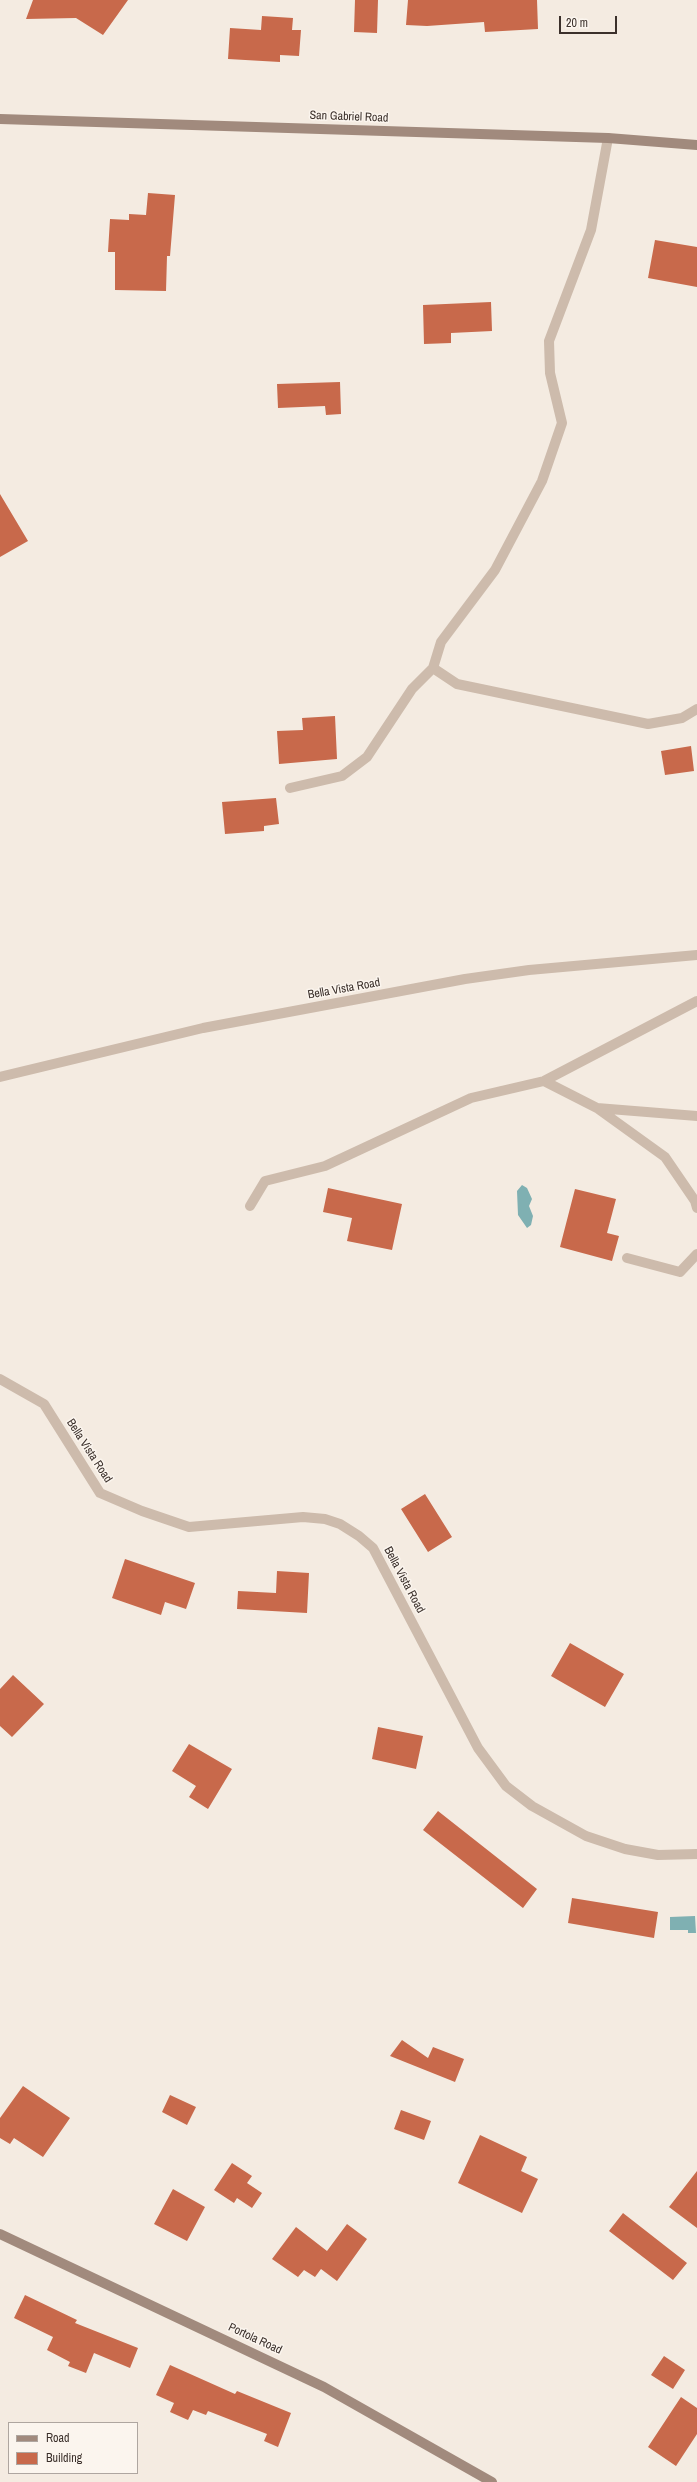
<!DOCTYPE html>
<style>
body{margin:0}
#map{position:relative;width:697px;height:2482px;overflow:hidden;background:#f4ebe1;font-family:"Archivo Narrow",sans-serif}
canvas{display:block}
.legend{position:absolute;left:8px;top:2422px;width:130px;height:52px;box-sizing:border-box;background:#fbf5ee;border:1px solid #aea6a0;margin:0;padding:5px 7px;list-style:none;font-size:12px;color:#3b302b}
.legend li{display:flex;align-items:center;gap:8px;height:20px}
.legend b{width:20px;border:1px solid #aea6a0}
.scale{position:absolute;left:559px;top:16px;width:58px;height:18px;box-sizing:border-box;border:2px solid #3b302b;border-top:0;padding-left:5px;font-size:12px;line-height:14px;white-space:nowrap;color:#3b302b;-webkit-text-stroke:3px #fbf5ee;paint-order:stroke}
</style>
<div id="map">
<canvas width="697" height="2482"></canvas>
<ul class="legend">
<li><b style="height:5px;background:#a18a7d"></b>Road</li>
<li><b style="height:11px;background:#c8694b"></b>Building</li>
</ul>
<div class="scale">20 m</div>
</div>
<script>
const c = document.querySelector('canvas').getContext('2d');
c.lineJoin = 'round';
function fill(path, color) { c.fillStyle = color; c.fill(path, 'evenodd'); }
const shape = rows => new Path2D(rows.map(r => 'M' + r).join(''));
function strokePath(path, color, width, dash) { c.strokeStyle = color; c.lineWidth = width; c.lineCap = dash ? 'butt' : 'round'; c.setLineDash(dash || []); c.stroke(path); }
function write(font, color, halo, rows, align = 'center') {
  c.font = font + ' "Archivo Narrow",sans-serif'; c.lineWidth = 3; c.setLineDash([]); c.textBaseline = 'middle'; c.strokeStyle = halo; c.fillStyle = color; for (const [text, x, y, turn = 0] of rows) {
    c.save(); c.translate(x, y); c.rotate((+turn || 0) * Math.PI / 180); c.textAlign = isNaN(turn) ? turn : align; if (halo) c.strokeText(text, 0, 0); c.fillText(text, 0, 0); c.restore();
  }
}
const water = shape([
 [522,1185,527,1188,532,1199,529,1206,533,1216,531,1225,527,1228,518,1215,517,1191],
 [695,1916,696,1933,688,1933,688,1930,670,1930,670,1917]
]);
const building = shape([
 [33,0,128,0,103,35,76,18,26,19],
 [355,0,378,0,377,33,354,32],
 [408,0,537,0,538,29,485,32,484,22,427,26,406,25],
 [262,16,293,18,292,30,301,30,299,56,280,55,280,62,228,59,230,28,261,30],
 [148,193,175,195,170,256,167,256,166,291,115,290,115,252,108,252,110,219,129,220,129,214,146,215],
 [655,240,697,247,697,287,648,278],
 [491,302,492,331,451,333,451,343,424,344,423,305],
 [340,382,341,414,326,415,325,406,278,408,277,384],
 [0,494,28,541,0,557],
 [335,716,337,759,279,764,277,731,303,730,302,718],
 [691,746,694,771,665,775,661,751],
 [276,798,279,824,264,826,264,831,225,834,222,802],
 [328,1188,402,1204,392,1250,347,1241,352,1218,323,1212],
 [575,1189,616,1199,607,1233,619,1236,612,1261,560,1247],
 [425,1494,452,1537,428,1552,401,1509],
 [125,1559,195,1583,186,1609,165,1602,161,1615,112,1598],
 [277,1571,309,1573,307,1613,237,1609,238,1591,276,1593],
 [570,1643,624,1674,605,1707,551,1676],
 [13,1675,44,1704,12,1737,0,1726,0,1689],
 [378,1727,423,1736,416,1769,372,1759],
 [189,1744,232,1769,208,1809,189,1797,196,1786,172,1771],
 [438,1811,537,1889,523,1908,423,1830],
 [572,1898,658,1912,654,1938,568,1923],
 [402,2040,428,2058,433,2047,464,2059,455,2082,390,2056],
 [23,2086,70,2118,43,2157,14,2138,10,2144,0,2138,0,2118],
 [170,2095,196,2107,187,2125,162,2112],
 [401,2110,431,2121,424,2140,394,2129],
 [480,2135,527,2157,521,2171,538,2179,522,2213,458,2183],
 [232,2163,252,2176,247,2183,262,2193,252,2208,237,2198,234,2203,214,2190],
 [697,2171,697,2228,669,2207],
 [173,2189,205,2207,187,2241,154,2224],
 [623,2213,687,2263,673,2280,609,2231],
 [347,2224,367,2239,337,2281,321,2269,315,2277,304,2270,298,2277,272,2259,296,2227,327,2251],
 [25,2295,77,2320,75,2323,138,2348,130,2368,94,2353,86,2373,68,2366,70,2362,47,2350,53,2337,14,2318],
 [664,2356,685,2370,673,2389,651,2375],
 [170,2365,235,2394,237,2391,291,2413,278,2447,264,2441,267,2434,208,2411,206,2415,193,2410,188,2420,170,2412,174,2403,156,2395],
 [681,2397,697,2408,697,2434,676,2466,648,2447]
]);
const street = shape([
 [433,668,457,684,648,724,682,718,697,709],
 [290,788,342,776,367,757,412,689,433,668,441,642,495,570,542,481,562,423,550,373,549,341,591,230,608,138],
 [0,1077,203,1028,465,979,529,970,697,955],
 [544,1081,597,1108,697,1116],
 [597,1108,665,1157,695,1201,697,1208],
 [250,1206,265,1181,325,1166,471,1098,544,1081,697,1001],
 [627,1258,680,1272,697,1254],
 [0,1379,44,1404,100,1493,142,1511,189,1527,303,1517,325,1519,340,1524,359,1536,373,1548,478,1748,506,1786,532,1806,586,1836,625,1849,658,1855,697,1854]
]);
const secondary = shape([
 [0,119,608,138,697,145],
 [0,2234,324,2387,492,2482]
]);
const streetNames = [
 ["San Gabriel Road",349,117,2],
 ["Bella Vista Road",344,989,-10],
 ["Bella Vista Road",89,1451,57],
 ["Bella Vista Road",404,1580,62],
 ["Portola Road",255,2339,25]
];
fill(water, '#7fb0b2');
fill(building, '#c8694b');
strokePath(street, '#cdbbac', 10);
strokePath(secondary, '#a18a7d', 10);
write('12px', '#3b302b', '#fbf5ee', streetNames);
</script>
